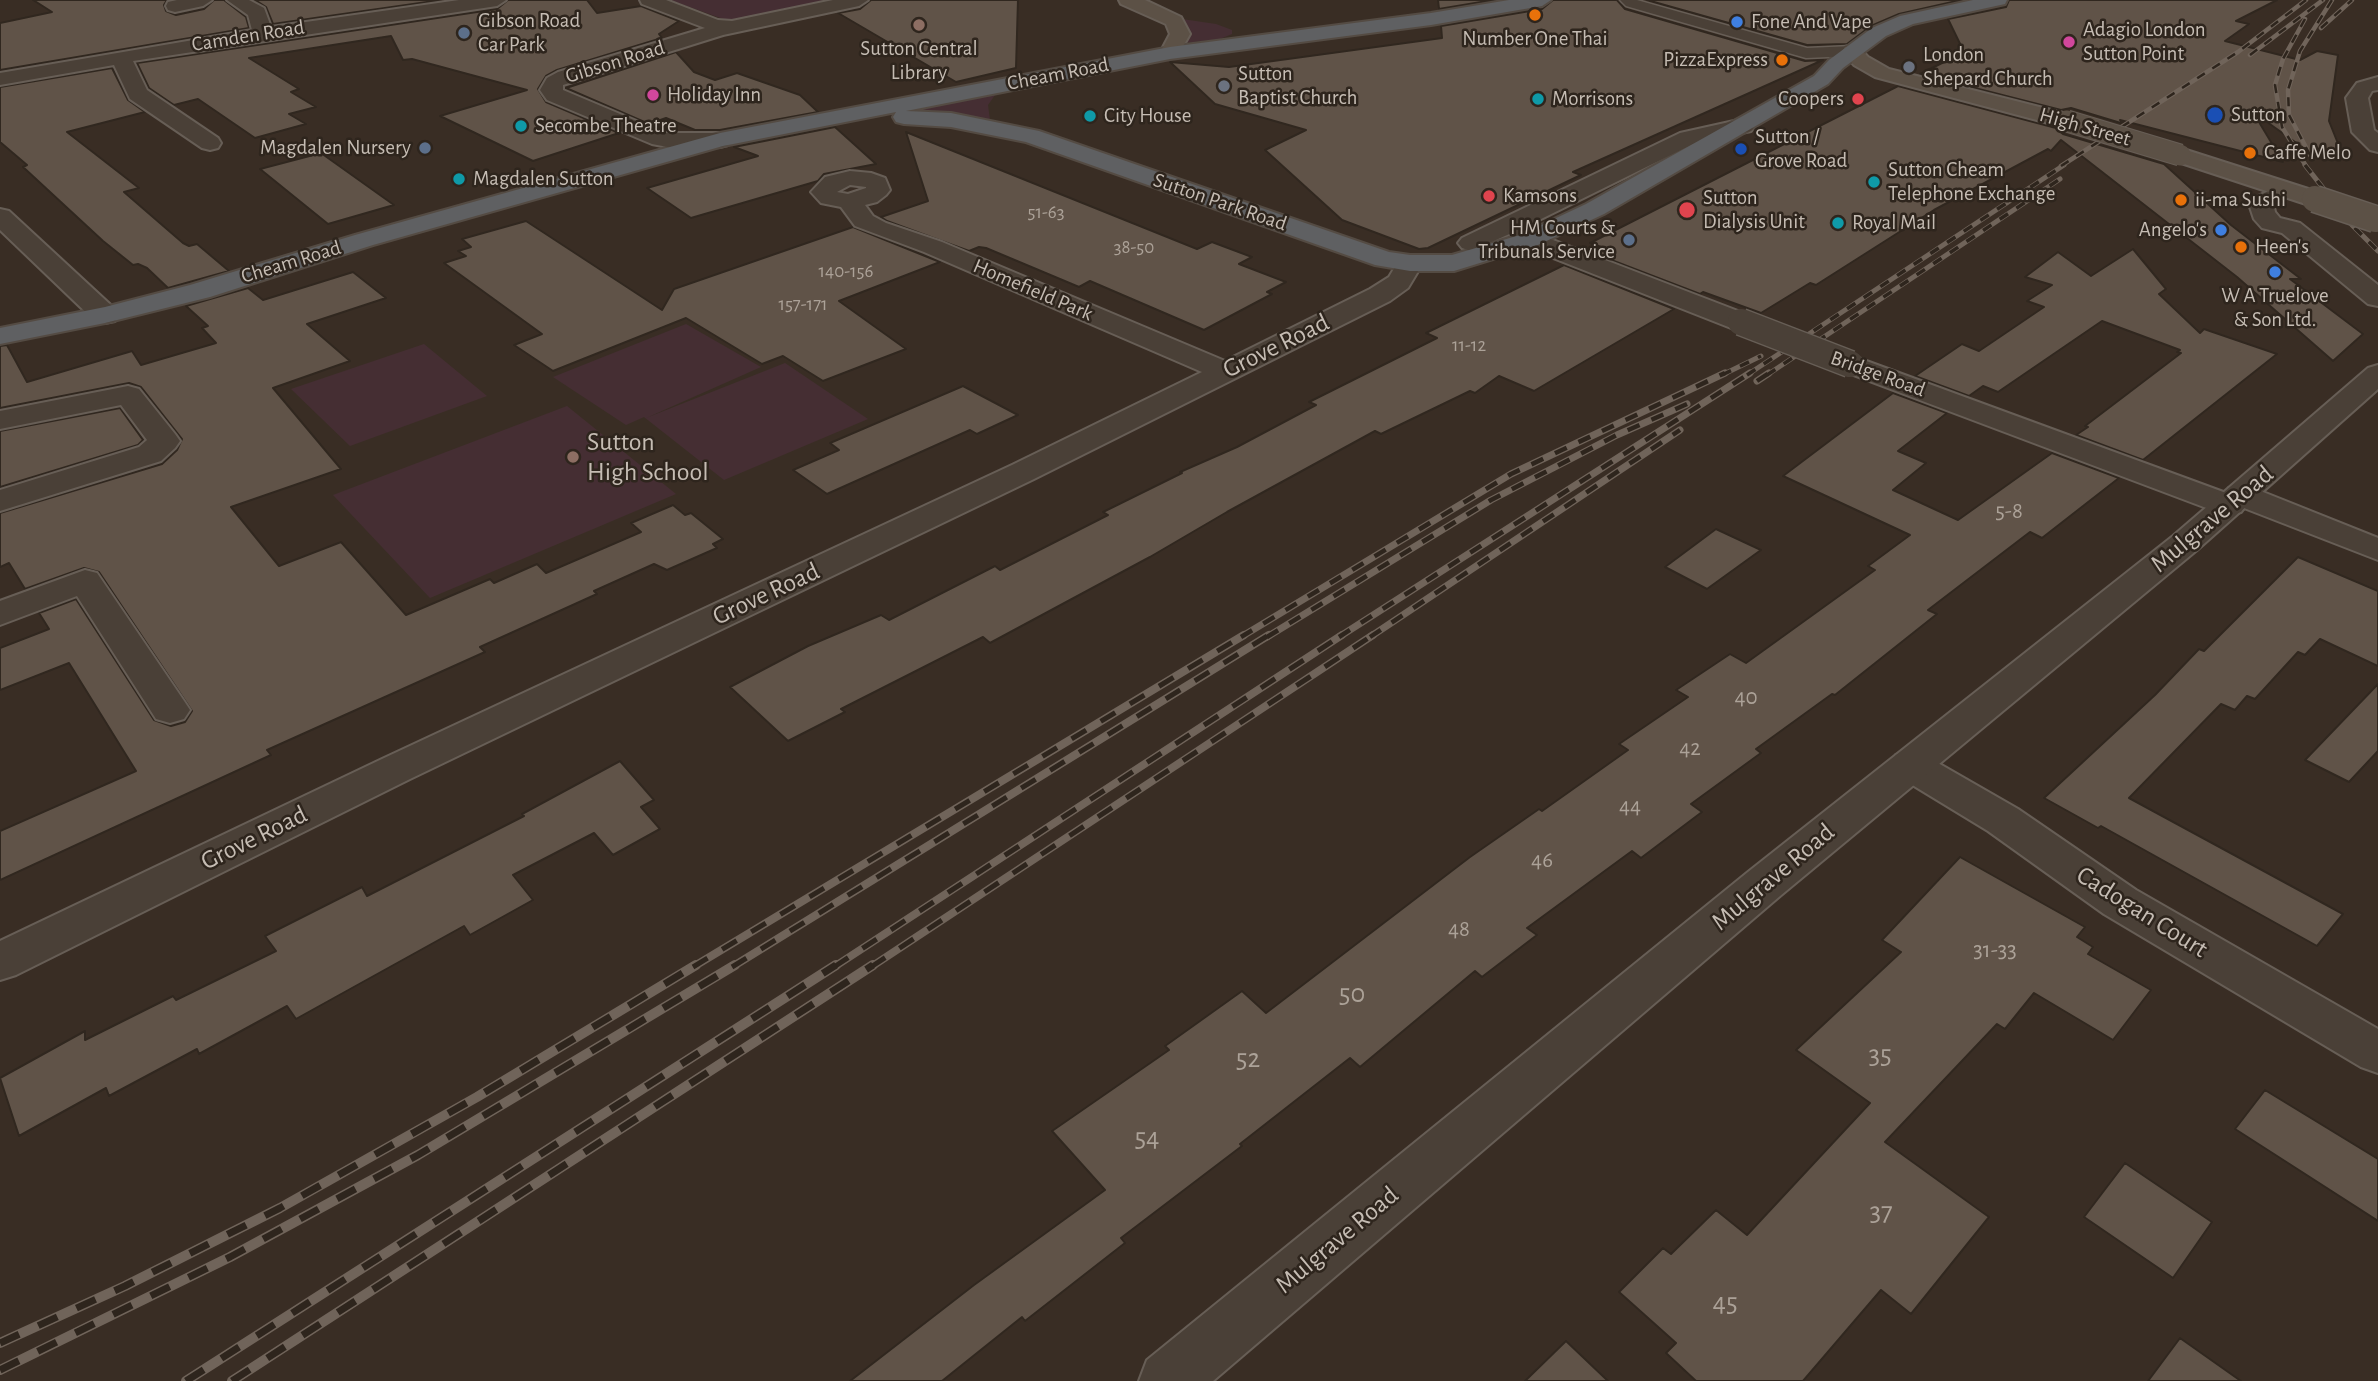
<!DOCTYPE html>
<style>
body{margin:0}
canvas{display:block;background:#392d24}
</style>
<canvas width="2378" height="1381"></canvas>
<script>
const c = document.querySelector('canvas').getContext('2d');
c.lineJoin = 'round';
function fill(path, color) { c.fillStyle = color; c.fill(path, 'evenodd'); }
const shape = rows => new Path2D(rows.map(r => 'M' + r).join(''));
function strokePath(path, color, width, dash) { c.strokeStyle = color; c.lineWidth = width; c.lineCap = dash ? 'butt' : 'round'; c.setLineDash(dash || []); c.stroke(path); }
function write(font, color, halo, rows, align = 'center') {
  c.font = font + ' "Alegreya Sans",sans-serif'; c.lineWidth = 5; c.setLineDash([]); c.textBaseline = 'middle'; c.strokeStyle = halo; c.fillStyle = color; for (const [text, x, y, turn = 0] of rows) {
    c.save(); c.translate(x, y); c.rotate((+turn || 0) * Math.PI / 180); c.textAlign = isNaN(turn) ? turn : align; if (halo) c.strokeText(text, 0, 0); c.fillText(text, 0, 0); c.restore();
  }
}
const green = shape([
 [670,0,835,0,741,20,726,20],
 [1182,19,1216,24,1232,30,1232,34,1220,39,1185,43,1190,36],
 [980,93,995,95,988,105,990,120,987,121,950,112,900,111],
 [686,324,761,367,646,418,785,363,868,419,724,480,644,417,626,425,553,377],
 [424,344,487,396,350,446,291,389],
 [567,406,676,494,430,598,333,495]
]);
const building = shape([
 [33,0,167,0,164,5,166,11,176,15,204,9,214,0,224,0,246,17,249,28,0,70,0,23,52,12,33,0],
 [255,0,441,0,273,24,266,7,255,0],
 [508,0,587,0,597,13,641,6,679,21,659,34,662,38,557,70,546,76,538,89,546,102,619,133,533,161,440,116,527,90,412,59,403,60,391,36,249,58,299,89,291,92,316,107,289,114,306,124,255,138,198,99,174,105,149,88,137,63,497,9,508,0],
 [871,0,1018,0,1016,68,956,82,838,13,860,9,871,0],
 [1438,0,1493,0,1439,9,1438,0],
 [1553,0,1617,0,1625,9,1805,61,1823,60,1573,172,1581,175,1428,248,1419,249,1342,220,1265,150,1306,130,1215,104,1170,62,1229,67,1442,38,1441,26,1542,9,1553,0],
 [1647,0,1961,0,1899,14,1871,26,1847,44,1807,45,1647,0],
 [2009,0,2277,0,2236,21,2249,24,2225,41,2300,60,2317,51,2338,55,2329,121,2343,156,2309,152,2253,112,2283,162,2120,120,2124,124,2071,108,2061,110,1920,74,1964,52,1948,19,2006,7,2009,0],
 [676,52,694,72,715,80,737,73,800,95,818,112,720,130,695,130,666,118,649,124,566,88,676,52],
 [112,68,128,100,145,112,67,132,139,188,124,192,183,243,189,246,197,244,229,271,168,288,147,268,138,264,133,265,103,241,23,167,27,165,0,142,0,87,112,68],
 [1898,86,2056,128,2063,134,2164,164,2231,225,2301,279,2290,279,2363,334,2333,361,2237,277,2061,140,2051,151,2048,149,1934,210,1816,285,1810,283,1761,313,1703,292,1700,294,1593,253,1604,248,1590,243,1898,86],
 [835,127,876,164,824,174,818,181,691,218,647,188,758,156,734,147,835,127],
 [906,132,1197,249,1212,242,1252,257,1239,264,1286,282,1267,292,1272,294,1204,330,1090,281,1079,287,986,248,979,247,969,251,887,221,881,217,928,201,906,132],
 [321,153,394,205,328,224,260,169,321,153],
 [526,221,662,310,674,289,853,227,940,262,839,301,906,349,823,381,783,356,762,364,686,318,553,371,514,345,542,334,444,263,466,256,458,251,471,247,462,239,526,221],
 [2133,249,2166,289,2159,294,2200,333,2204,329,2277,354,2143,460,2076,435,2088,427,2085,426,2181,353,2177,352,2180,350,2102,321,1998,392,1983,386,1969,396,1915,376,1962,344,1979,351,2044,307,2027,301,2052,285,2025,277,2058,252,2091,276,2133,249],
 [1564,265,1674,309,1534,391,1499,376,1475,393,1470,391,1381,434,1375,431,1227,512,1150,557,990,643,983,637,841,709,845,712,788,741,730,687,808,646,881,615,889,620,995,566,1000,570,1108,515,1103,512,1182,473,1180,472,1237,447,1316,405,1309,402,1437,338,1426,333,1564,265],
 [353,272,386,298,307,324,350,361,273,388,341,469,231,507,279,566,341,542,406,615,490,579,494,583,537,564,546,573,641,532,631,523,673,505,685,515,691,513,723,539,713,544,717,548,667,570,654,564,594,591,597,594,480,647,485,652,267,750,271,755,0,880,0,831,136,771,69,663,0,690,0,648,49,629,39,613,76,599,154,720,171,726,185,722,192,711,99,572,84,568,25,589,9,563,0,567,0,513,162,464,177,450,182,439,141,387,129,383,0,408,0,346,7,345,27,382,132,351,141,365,216,343,202,328,208,326,186,306,248,288,263,300,353,272],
 [963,386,1018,415,977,434,970,430,827,494,793,470,839,450,830,443,963,386],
 [1893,393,1947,413,1898,451,1926,463,1893,490,1958,520,2052,453,2119,478,2042,538,2030,532,1928,610,1937,614,1835,695,1832,694,1756,749,1761,753,1691,804,1702,812,1641,858,1632,851,1527,928,1537,935,1482,977,1475,971,1360,1067,1350,1058,1240,1144,1242,1146,1121,1238,1125,1243,1025,1321,1022,1317,942,1381,850,1381,974,1285,1105,1190,1052,1131,1169,1050,1165,1046,1242,991,1266,1013,1470,857,1539,809,1542,811,1628,750,1619,744,1688,697,1676,690,1730,654,1746,663,1875,570,1868,566,1910,535,1783,476,1893,393],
 [120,408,143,440,138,445,0,487,0,431,120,408],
 [1716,529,1761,550,1707,589,1665,567,1716,529],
 [2298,557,2378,591,2378,666,2320,639,2305,655,2298,652,2255,699,2247,696,2235,710,2221,704,2129,798,2343,914,2317,946,2101,826,2098,828,2044,798,2155,695,2199,649,2204,651,2298,557],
 [2378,684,2378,751,2349,782,2305,760,2378,684],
 [620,761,654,800,641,807,660,829,613,855,594,833,513,875,533,900,470,935,464,926,296,1019,287,1006,199,1054,197,1049,109,1096,106,1088,19,1136,0,1078,85,1031,85,1040,173,996,176,1000,276,951,265,936,362,887,367,896,524,816,522,814,620,761],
 [1960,857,2085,927,2077,937,2093,947,2088,954,2151,990,2113,1040,2034,993,2005,1029,1997,1024,1885,1142,1989,1217,1911,1314,1881,1290,1803,1381,1696,1381,1666,1353,1676,1343,1619,1292,1663,1248,1671,1254,1716,1210,1747,1235,1870,1103,1796,1050,1901,952,1882,940,1960,857],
 [2265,1090,2378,1159,2378,1221,2235,1129,2265,1090],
 [2125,1163,2212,1222,2173,1278,2084,1217,2125,1163],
 [2180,1338,2241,1381,2148,1381,2180,1338],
 [1566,1341,1608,1381,1525,1381,1566,1341]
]);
const pedestrian = shape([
 [1620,0,1637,0,1807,48,1852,46,1860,51,1852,56,1806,58,1626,6,1620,0]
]);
const minor = shape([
 [177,0,212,0,203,6,175,12,168,10,166,6,168,2,177,0],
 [227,0,249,0,264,8,271,27,459,0,506,0,497,6,133,61,147,90,218,138,221,143,218,148,210,150,202,148,130,99,114,65,0,85,0,73,252,30,248,15,227,0],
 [640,0,666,0,718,20,732,21,833,0,868,0,859,6,723,35,563,85,563,90,665,133,720,133,728,135,731,140,728,145,720,147,678,149,652,144,547,100,540,90,547,78,558,72,705,28,642,4,640,0],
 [2378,77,2378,90,2372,91,2368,98,2374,130,2378,133,2378,152,2370,150,2352,132,2346,98,2357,83,2378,77],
 [1743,119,1751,121,1754,126,1751,131,1695,143,1535,222,1540,235,1751,316,1755,322,1751,328,1741,330,1731,328,1520,245,1514,232,1471,251,1462,248,1458,243,1462,238,1680,133,1743,119],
 [850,171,871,173,885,178,890,190,886,195,877,202,865,205,873,216,886,223,942,242,1225,361,1370,289,1389,277,1401,257,1410,255,1419,257,1423,263,1408,288,1390,301,1034,479,410,779,16,975,0,980,0,941,382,759,1012,465,1202,372,924,252,855,226,841,207,821,203,811,192,825,177,850,171],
 [850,185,866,187,866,188,848,194,837,192,850,185],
 [0,209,9,211,115,309,119,315,115,321,105,323,95,321,0,230,0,209],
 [1850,355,2226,493,2229,488,2241,485,2253,488,2378,538,2378,560,2244,508,2241,512,2229,515,2217,512,1840,370,1835,364,1840,358,1850,355],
 [128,386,139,389,175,434,180,441,175,448,161,461,0,511,0,490,139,447,147,440,121,405,0,429,0,411,128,386],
 [85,570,97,573,184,701,190,710,184,719,170,723,156,719,77,596,0,625,0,601,85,570],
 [1910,751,1924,755,2018,809,2136,890,2378,1029,2378,1073,2361,1067,2104,914,1988,831,1896,775,1890,765,1896,755,1910,751]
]);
const tertiary = shape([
 [2285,183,2293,185,2297,190,2274,207,2275,212,2280,218,2300,223,2378,285,2378,306,2368,304,2282,233,2262,228,2254,219,2249,204,2252,199,2285,183],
 [2378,365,2378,389,2197,550,1780,896,1213,1381,1139,1381,1147,1360,1748,872,2173,536,2368,368,2378,365]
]);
const secondary = shape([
 [1119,0,1145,0,1181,17,1190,34,1177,57,1163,57,1160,53,1170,34,1166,24,1121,4,1119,0],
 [1852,45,1859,47,1868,57,1889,69,2075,116,2078,121,2075,126,2067,128,1875,77,1854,65,1845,55,1842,51,1845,47,1852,45],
 [2180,148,2324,194,2327,199,2324,204,2315,206,2306,204,2172,160,2169,155,2172,150,2180,148]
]);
const trunk = shape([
 [1509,0,1551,0,1542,6,1431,25,1170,59,906,111,951,113,1039,131,1389,252,1410,255,1452,255,1520,235,1586,204,1814,76,1829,60,1872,28,1900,16,1973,0,2007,0,2005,4,1913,24,1886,36,1843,68,1828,84,1604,214,1538,245,1454,271,1410,271,1375,265,1026,142,951,127,904,124,896,122,893,117,896,112,723,146,373,245,210,297,105,323,0,344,0,328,105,307,190,285,355,235,720,133,1170,47,1431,13,1509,0]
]);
const railFar4 = shape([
 [2305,19,2283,59,2275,85,2282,127,2306,166],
 [2321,28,2352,0],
 [2250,55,2323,0],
 [2310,155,2289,115,2288,90,2300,51,2332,0],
 [2061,166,2238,52,2306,0]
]);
const railFar3 = shape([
 [2305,165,2352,225,2378,251],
 [1722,375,1761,356],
 [1747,375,2064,165],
 [1767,375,2060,179]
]);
const railFar2 = shape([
 [1757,381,1769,373],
 [1241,637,1511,474,1725,373],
 [1267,637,1491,500,1617,435,1687,404],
 [1339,637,1750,373],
 [1370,637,1680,430]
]);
const railFar1 = shape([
 [693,967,1244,635],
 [732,967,1269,635],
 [834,967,1342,635],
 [871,967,1373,635]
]);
const rail = shape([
 [0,1343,125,1286,280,1208,477,1097,696,965],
 [0,1370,230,1257,418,1155,735,965],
 [186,1381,836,965],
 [232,1381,873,965]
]);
const minorBridge = shape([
 [1741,322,1850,364]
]);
const secondaryBridgeFar1 = shape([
 [2067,121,2180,155]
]);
const secondaryBridge = shape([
 [2315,199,2375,219]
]);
const markers = [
 [1535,15,7,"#e8710a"],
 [1737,22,7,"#3f7fe0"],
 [919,25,7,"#8d6e63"],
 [464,33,7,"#5c6f8a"],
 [2069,42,7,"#d1479c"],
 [1782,60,7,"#e8710a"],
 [1909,67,7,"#6b7280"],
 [1224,86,7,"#6b7280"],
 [653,95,7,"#d1479c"],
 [1538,99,7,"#0f9aa8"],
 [1858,99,7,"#e0444e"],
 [2215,115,9,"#1a4fb4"],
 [1090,116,7,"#0f9aa8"],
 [521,126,7,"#0f9aa8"],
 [425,148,7,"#5c6f8a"],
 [1741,149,7,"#1a4fb4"],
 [2250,153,7,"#e8710a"],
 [459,179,7,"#0f9aa8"],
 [1874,182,7,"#0f9aa8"],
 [1489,196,7,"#e0444e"],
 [2181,200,7,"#e8710a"],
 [1687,210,9,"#e0444e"],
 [1838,223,7,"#0f9aa8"],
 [2221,230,7,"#3f7fe0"],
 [1629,240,7,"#5c6f8a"],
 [2241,247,7,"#e8710a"],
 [2275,272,7,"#3f7fe0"],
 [573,457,7,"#8d6e63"]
];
const farNumbernames = [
 ["51-63",1046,212],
 ["38-50",1134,247],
 ["140-156",846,271],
 ["157-171",803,304],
 ["11-12",1469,345]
];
const farPoinames = [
 ["Gibson Road",478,21],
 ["Car Park",478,45],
 ["Fone And Vape",1751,22],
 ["Adagio London",2083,30],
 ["Sutton Point",2083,54],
 ["Number One Thai",1535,39,"center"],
 ["Sutton Central",919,49,"center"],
 ["Library",919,73,"center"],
 ["London",1923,55],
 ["Shepard Church",1923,79],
 ["PizzaExpress",1768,60,"right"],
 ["Sutton",1238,74],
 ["Baptist Church",1238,98],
 ["Holiday Inn",667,95],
 ["Morrisons",1552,99],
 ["Coopers",1844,99,"right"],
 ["Sutton",2231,115],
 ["City House",1104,116],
 ["Secombe Theatre",535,126],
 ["Sutton /",1755,137],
 ["Grove Road",1755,161],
 ["Magdalen Nursery",411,148,"right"],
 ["Caffe Melo",2264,153],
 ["Sutton Cheam",1888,170],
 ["Telephone Exchange",1888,194],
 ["Magdalen Sutton",473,179],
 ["Kamsons",1503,196],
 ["Sutton",1703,198],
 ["Dialysis Unit",1703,222],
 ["ii-ma Sushi",2195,200],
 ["Royal Mail",1852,223],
 ["HM Courts &",1615,228,"right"],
 ["Tribunals Service",1615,252,"right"],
 ["Angelo's",2207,230,"right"],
 ["Heen's",2255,247],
 ["W A Truelove",2275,296,"center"],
 ["& Son Ltd.",2275,320,"center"]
];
const farStreetnames = [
 ["Camden Road",248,36,-9],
 ["Gibson Road",615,62,-17],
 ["Cheam Road",1058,74,-11],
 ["High Street",2085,127,16],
 ["Sutton Park Road",1220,202,19],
 ["Cheam Road",291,262,-17],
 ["Homefield Park",1033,290,23],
 ["Bridge Road",1878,374,20]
];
const numberNames = [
 ["5-8",2009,511],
 ["40",1746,697],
 ["42",1690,748],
 ["44",1630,806],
 ["46",1542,860],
 ["48",1459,929],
 ["31-33",1995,950]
];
const streetNames = [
 ["Grove Road",1276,346,-26],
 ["Mulgrave Road",2212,519,-40],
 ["Grove Road",766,594,-25],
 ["Grove Road",254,838,-26],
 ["Mulgrave Road",1773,877,-40],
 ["Cadogan Court",2142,912,32],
 ["Mulgrave Road",1337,1240,-40]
];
const poiNames = [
 ["Sutton",587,442],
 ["High School",587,472]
];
const nearNumbernames = [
 ["50",1352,994],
 ["35",1880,1055],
 ["52",1248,1059],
 ["54",1147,1138],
 ["37",1881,1212],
 ["45",1725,1303]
];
fill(green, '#452e33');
fill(building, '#605348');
strokePath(building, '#30271f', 2);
strokePath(pedestrian, '#675e56', 3);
strokePath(minor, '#675e56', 4);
strokePath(tertiary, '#675e56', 4);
strokePath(secondary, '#675e56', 4);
strokePath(trunk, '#544b43', 4);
fill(pedestrian, '#4a4037');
fill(minor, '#4a4037');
fill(tertiary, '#4a4037');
fill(secondary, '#5c5146');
fill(trunk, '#5f6062');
strokePath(railFar4, '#70645a', 4.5);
strokePath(railFar3, '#70645a', 5);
strokePath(railFar2, '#70645a', 7);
strokePath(railFar1, '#70645a', 8);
strokePath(rail, '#70645a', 10);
strokePath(railFar4, '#2e251d', 2.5, [9]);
strokePath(railFar3, '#2e251d', 3.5, [10]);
strokePath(railFar2, '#2e251d', 4.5, [13]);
strokePath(railFar1, '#2e251d', 5, [17]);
strokePath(rail, '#2e251d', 7, [21]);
strokePath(minorBridge, '#675e56', 29, []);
strokePath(secondaryBridgeFar1, '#675e56', 23, []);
strokePath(secondaryBridge, '#675e56', 29, []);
strokePath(minorBridge, '#4a4037', 26);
strokePath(secondaryBridgeFar1, '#5c5146', 21);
strokePath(secondaryBridge, '#5c5146', 26);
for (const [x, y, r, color] of markers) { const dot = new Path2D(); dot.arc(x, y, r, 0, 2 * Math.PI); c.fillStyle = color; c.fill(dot); strokePath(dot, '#2e251d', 2.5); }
write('19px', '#aca298', null, farNumbernames);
write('21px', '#c5bcb3', '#2e251d', farPoinames, 'left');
write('21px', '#c5bcb3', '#2e251d', farStreetnames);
write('23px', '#aca298', null, numberNames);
write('26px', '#c5bcb3', '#2e251d', streetNames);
write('26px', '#c5bcb3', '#2e251d', poiNames, 'left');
write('28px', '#aca298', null, nearNumbernames);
</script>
